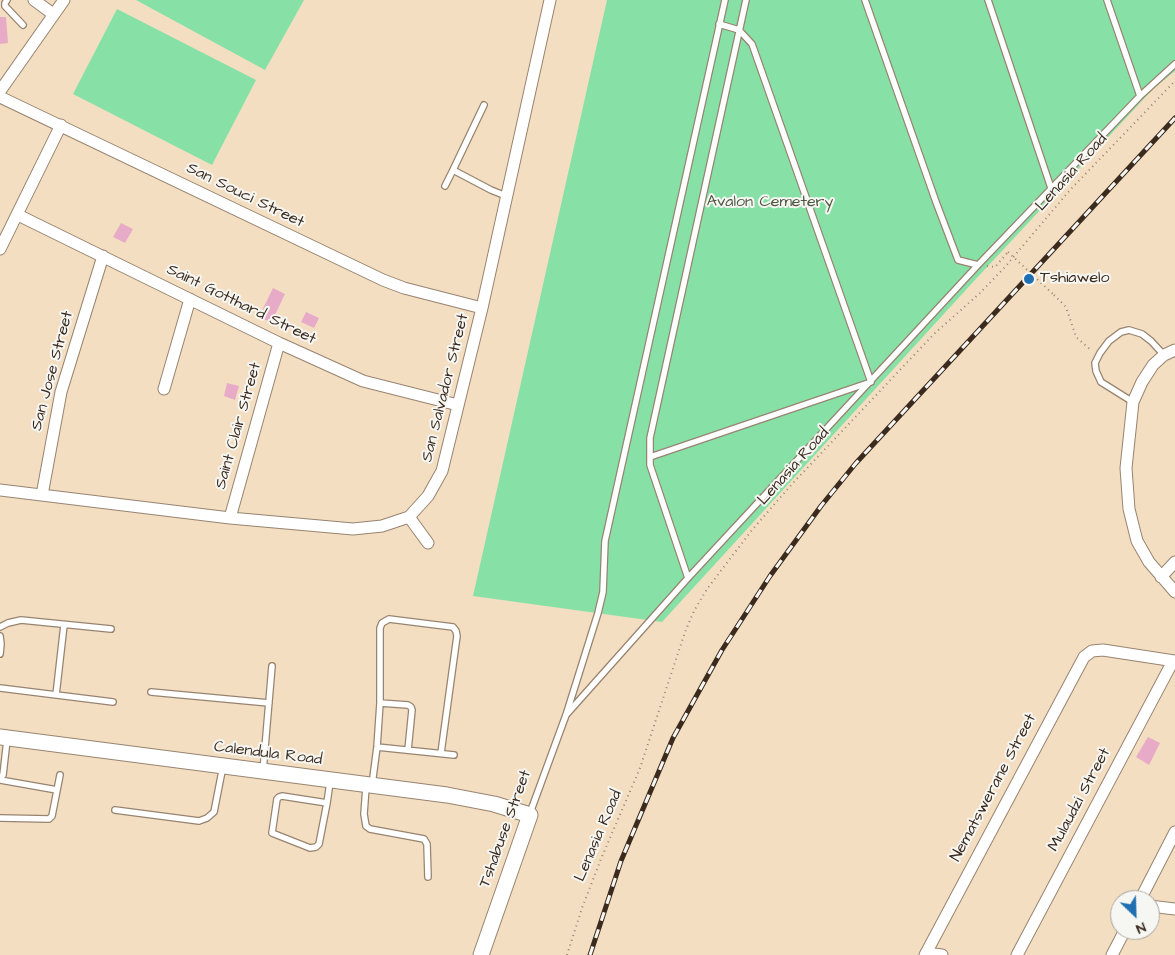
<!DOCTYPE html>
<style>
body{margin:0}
#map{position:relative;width:1175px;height:955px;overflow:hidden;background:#f3dec1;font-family:"Architects Daughter",sans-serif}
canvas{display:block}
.north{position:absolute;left:1110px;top:890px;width:50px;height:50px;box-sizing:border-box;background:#f6f6f2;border:1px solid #aba49d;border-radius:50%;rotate:156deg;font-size:14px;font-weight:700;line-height:20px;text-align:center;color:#3b2a1e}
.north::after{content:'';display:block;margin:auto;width:18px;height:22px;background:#1f6fb2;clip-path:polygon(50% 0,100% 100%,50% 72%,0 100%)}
</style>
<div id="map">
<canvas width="1175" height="955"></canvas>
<div class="north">N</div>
</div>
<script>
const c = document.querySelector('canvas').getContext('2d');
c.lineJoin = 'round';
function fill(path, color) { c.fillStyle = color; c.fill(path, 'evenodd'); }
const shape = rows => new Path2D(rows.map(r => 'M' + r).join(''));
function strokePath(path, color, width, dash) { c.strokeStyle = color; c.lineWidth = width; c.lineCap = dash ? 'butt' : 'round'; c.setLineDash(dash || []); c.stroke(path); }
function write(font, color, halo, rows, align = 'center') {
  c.font = font + ' "Architects Daughter",sans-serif'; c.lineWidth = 4; c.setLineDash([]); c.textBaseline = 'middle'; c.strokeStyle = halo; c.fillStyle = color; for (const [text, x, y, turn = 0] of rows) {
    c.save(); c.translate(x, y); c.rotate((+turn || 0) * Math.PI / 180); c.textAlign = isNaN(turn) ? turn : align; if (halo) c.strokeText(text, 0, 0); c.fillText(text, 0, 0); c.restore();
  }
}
const green = shape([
 [136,0,304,0,265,70],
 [607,0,1175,0,1175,71,1153,89,974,281,662,622,473,596],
 [117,9,256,80,212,165,73,94]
]);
const building = shape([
 [0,17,6,17,8,43,0,44],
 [121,223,133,229,125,243,113,237],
 [273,288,285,294,272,321,269,319,268,321,259,317],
 [306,312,319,318,314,328,301,322],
 [227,383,239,386,235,400,224,396],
 [1148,737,1160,743,1149,765,1136,757]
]);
const path = shape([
 [987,266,995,267,1008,252],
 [1054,295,1066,307,1076,337,1092,351],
 [567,955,582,908,601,859,640,768,685,632,694,611,707,589,752,530,793,483,934,334,980,293,1005,267,1070,190,1175,81]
]);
const service = shape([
 [7,0,5,3,5,6,23,25],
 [865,0,936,202,958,260,978,265],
 [988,0,1051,188],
 [1107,0,1140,96],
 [484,105,453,170,491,190,506,196],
 [445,186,453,170],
 [1133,402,1101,382,1096,371,1095,363,1100,353,1109,341,1121,332,1129,330,1142,334,1151,341,1164,355],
 [650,457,871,382,752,44,739,30,719,24],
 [688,578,650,465,650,438,746,0],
 [0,627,8,623,21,620,111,629],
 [0,636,1,644,0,654],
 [0,688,113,702],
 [151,692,269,703],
 [56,695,64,625],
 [380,703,408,705,411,707,412,710,408,750],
 [566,715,688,578,978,265,1140,96,1175,64],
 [377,747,454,755],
 [263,771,272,666],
 [0,778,3,775,7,740],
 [0,780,57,790],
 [372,785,377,747,380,703,380,628,382,623,389,619,453,627,456,631,457,636,441,753],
 [366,787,364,814,366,826,370,829,424,839,427,844,428,877],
 [327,803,282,796,279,797,277,799,272,833,310,848,316,847,319,844,327,803,330,782],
 [115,810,199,821,207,818,214,812,223,766],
 [530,813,566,715,598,613,603,592,605,541,725,0],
 [0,818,49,819,52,816,60,775]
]);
const minor = shape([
 [34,0,53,14],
 [0,91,64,0],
 [0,97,383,280,404,288,482,308],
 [18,215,279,343,363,381,458,405],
 [0,249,61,125],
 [1175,350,1164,355,1153,365,1142,382,1133,402,1126,468,1129,509,1137,541,1149,562,1175,592],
 [164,389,190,299],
 [0,490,230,518,353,529,382,526,409,517,428,496,442,471,482,308,550,0],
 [42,495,61,392,103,256],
 [409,517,428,543],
 [230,518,279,343],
 [1161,577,1175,562],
 [1140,900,1175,832],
 [1150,906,1175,909],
 [926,953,942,955],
 [925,955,1084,657,1092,651,1103,650,1175,661],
 [1017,955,1173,661],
 [1112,955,1125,930]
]);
const tertiary = shape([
 [0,737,447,795,494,804,530,815,481,955]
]);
const rail = shape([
 [590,955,621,861,673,738,722,650,770,576,821,506,856,463,1175,118]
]);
const pathBridge = shape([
 [1008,252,1054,295]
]);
const markers = [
 [1029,279,6,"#1f6fb2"]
];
const streetNames = [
 ["Lenasia Road",1072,173,-48],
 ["San Souci Street",245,196,26],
 ["Saint Gotthard Street",241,305,26],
 ["San Jose Street",53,371,-75],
 ["San Salvador Street",446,388,-76],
 ["Saint Clair Street",239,426,-74],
 ["Lenasia Road",794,467,-48],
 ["Calendula Road",268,754,7],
 ["Nematswerane Street",994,788,-62],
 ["Mulaudzi Street",1080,800,-62],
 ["Tshabuse Street",506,829,-70],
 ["Lenasia Road",599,836,-67]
];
const parkNames = [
 ["Avalon Cemetery",770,203]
];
const poiNames = [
 ["Tshiawelo",1040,279]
];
fill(green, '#87e1a7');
fill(building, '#e7abc8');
strokePath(service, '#978470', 8);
strokePath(minor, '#978470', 13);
strokePath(tertiary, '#978470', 17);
strokePath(path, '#978470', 2, [1, 4]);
strokePath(service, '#fff', 5.5);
strokePath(minor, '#fff', 11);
strokePath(tertiary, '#fff', 15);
strokePath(rail, '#3b2a1e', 5);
strokePath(rail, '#f6f6f2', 3, [9]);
strokePath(pathBridge, '#978470', 2, [1, 4]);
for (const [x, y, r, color] of markers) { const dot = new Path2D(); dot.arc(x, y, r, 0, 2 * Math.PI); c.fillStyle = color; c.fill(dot); strokePath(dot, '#f6f6f2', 2); }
write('16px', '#3b2a1e', '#f6f6f2', streetNames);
write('16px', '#4e5840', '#f6f6f2', parkNames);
write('16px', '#3b2a1e', '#f6f6f2', poiNames, 'left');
</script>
